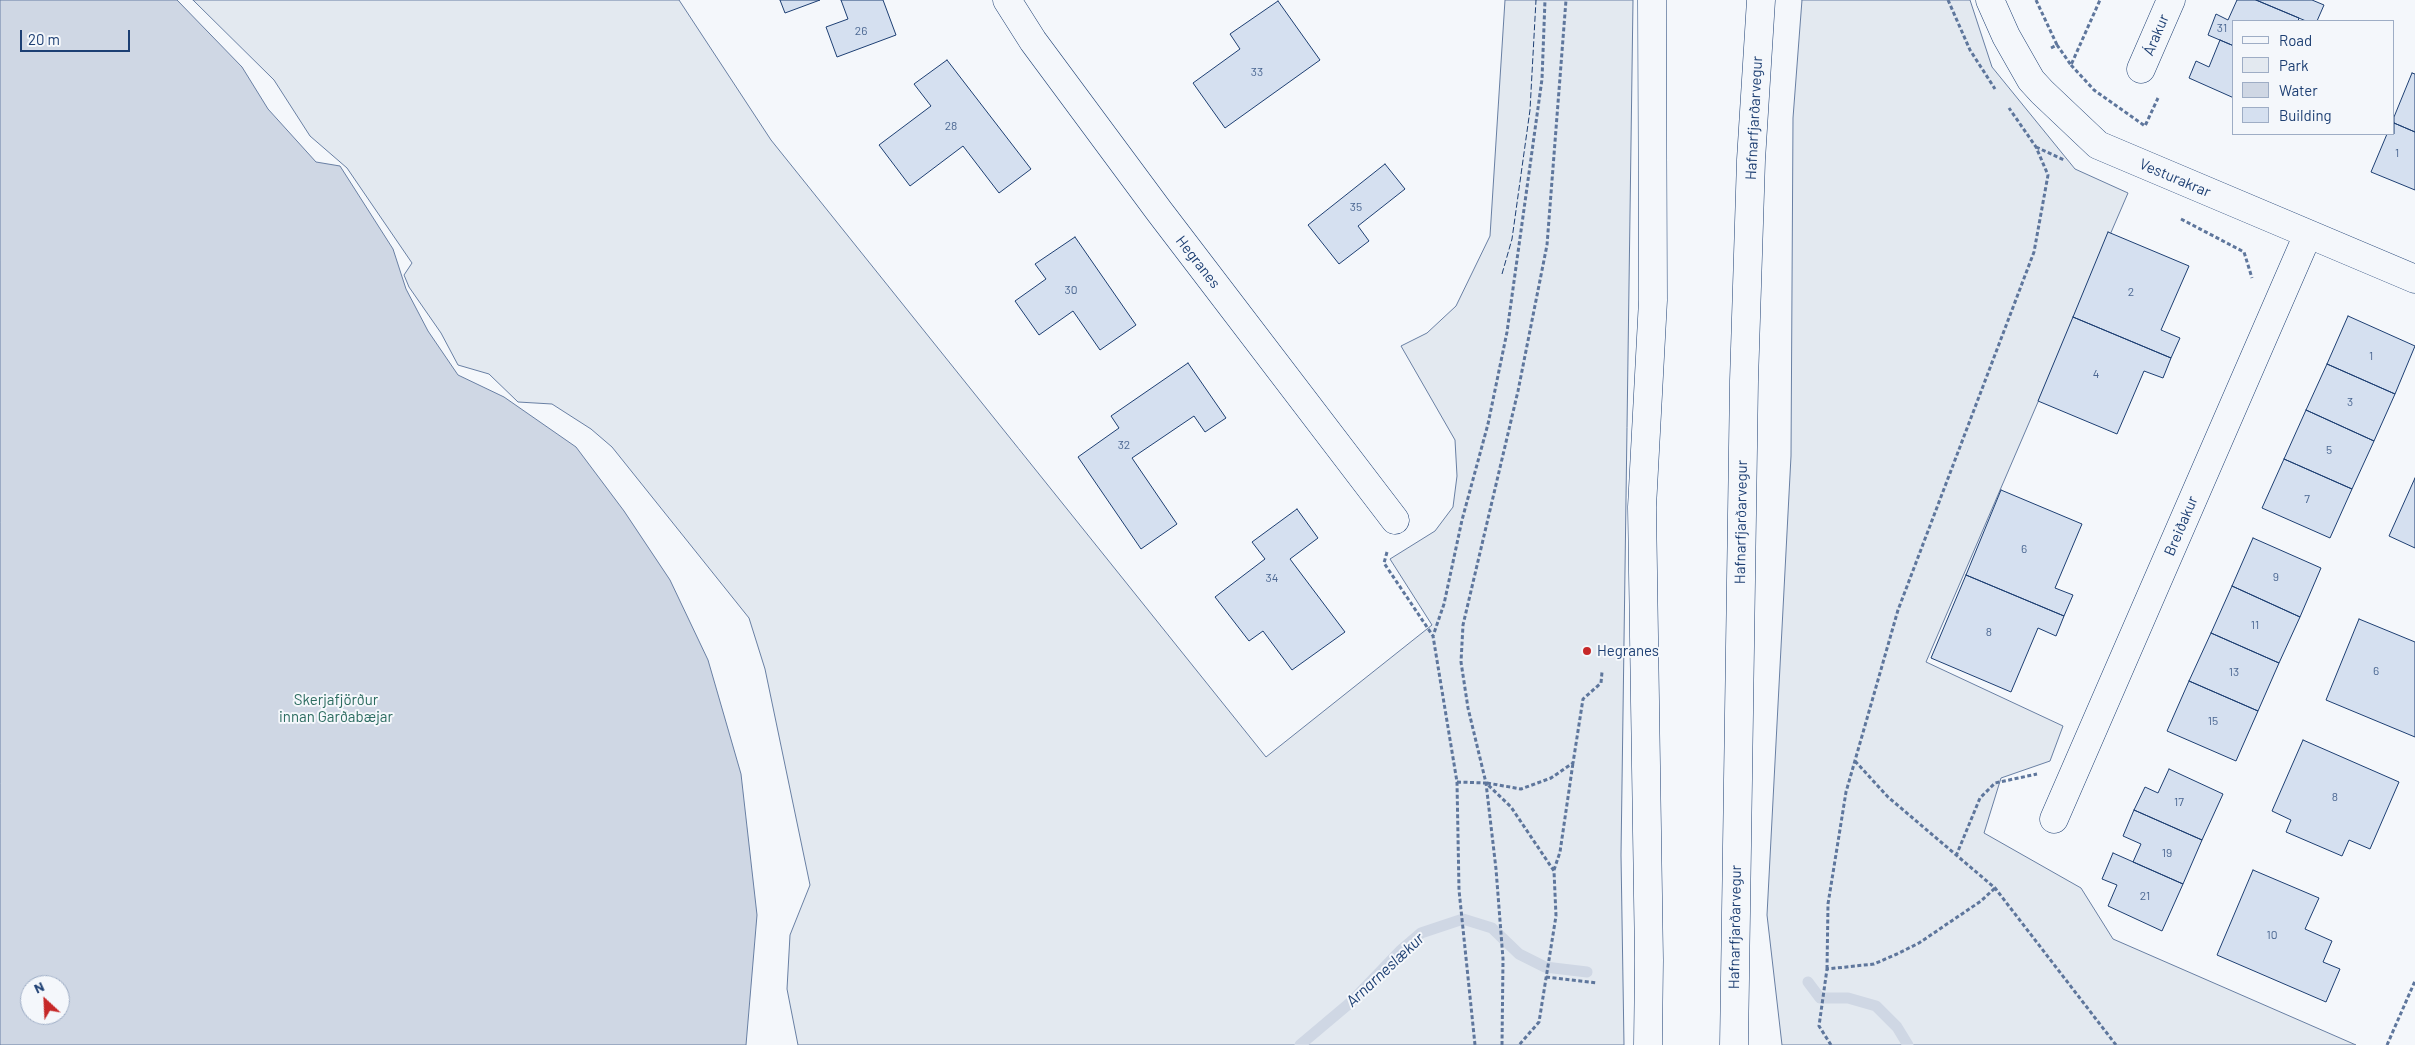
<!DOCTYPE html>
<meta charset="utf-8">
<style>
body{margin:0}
#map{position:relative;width:2415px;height:1045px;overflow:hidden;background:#f4f7fb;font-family:Barlow,sans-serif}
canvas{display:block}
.legend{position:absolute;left:2232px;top:20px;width:162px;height:115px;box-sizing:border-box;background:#f4f7fb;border:1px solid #9eadc5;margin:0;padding:6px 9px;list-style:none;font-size:15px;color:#1d3f73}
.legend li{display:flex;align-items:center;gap:10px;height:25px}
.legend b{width:25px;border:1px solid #9eadc5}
.north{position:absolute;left:20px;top:975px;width:50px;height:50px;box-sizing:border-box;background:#f4f7fb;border:1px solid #9eadc5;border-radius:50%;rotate:335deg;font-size:14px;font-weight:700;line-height:20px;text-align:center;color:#1d3f73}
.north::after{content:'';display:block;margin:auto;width:18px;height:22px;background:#c62828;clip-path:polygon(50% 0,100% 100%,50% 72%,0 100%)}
.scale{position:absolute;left:20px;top:30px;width:110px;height:22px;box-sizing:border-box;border:2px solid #1d3f73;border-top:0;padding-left:6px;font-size:15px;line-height:18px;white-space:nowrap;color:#1d3f73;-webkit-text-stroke:4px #f4f7fb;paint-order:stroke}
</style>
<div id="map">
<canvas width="2415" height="1045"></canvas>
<ul class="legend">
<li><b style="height:6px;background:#f4f7fb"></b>Road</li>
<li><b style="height:14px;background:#e3e9f0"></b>Park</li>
<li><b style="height:14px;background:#cfd7e4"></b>Water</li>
<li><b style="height:14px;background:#d5e0f0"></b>Building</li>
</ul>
<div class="north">N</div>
<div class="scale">20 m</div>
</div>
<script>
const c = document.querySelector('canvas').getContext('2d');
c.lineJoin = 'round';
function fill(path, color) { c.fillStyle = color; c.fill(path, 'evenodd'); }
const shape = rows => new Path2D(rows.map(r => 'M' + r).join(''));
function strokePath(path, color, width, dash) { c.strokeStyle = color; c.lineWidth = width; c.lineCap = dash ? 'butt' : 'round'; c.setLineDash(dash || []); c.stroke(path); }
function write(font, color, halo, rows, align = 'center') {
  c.font = font + ' Barlow,sans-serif'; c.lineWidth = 4; c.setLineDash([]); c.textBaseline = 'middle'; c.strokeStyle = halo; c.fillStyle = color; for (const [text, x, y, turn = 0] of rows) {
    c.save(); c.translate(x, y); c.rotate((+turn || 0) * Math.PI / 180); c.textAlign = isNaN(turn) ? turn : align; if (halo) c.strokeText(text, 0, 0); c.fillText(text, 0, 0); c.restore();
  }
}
const green = shape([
 [193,0,679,0,771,140,1266,757,1432,625,1390,559,1435,531,1453,507,1457,476,1455,440,1401,346,1427,333,1456,306,1490,236,1505,0,1633,0,1621,855,1624,1045,798,1045,787,989,790,935,810,885,765,669,749,618,612,447,591,429,552,404,518,402,489,374,458,365,441,333,409,287,404,275,412,263,347,168,310,136,274,80,193,0],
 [1802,0,1970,0,1992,67,2075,169,2128,193,1926,662,2063,726,2050,761,2001,778,1984,833,2081,888,2113,939,2356,1045,1782,1045,1767,915,1791,456,1793,118,1802,0]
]);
const water = shape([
 [0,0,177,0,242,67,268,109,316,162,340,166,393,249,406,289,428,331,458,375,504,397,576,447,624,511,670,580,708,660,741,774,757,915,746,1045,0,1045,0,0],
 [30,985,60,985,60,1015,30,1015,30,985]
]);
const stream = shape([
 [1808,982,1820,998,1848,998,1876,1006,1897,1027,1908,1045],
 [1300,1045,1351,1002,1400,951,1421,933,1463,919,1492,928,1519,954,1545,967,1587,972]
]);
const building = shape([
 [780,0,820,0,785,13,780,0],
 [841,0,883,0,896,35,837,57,826,27,848,19,841,0],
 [2237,0,2256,0,2299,18,2298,21,2234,21,2234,46,2208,35,2216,14,2228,20,2237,0],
 [2256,0,2312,0,2324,5,2317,21,2306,21,2256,0],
 [1278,1,1320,60,1225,128,1193,83,1240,49,1230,34,1278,1],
 [2220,40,2234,46,2234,98,2189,78,2196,61,2209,67,2220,40],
 [947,60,1031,169,999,193,963,146,910,186,879,145,931,106,914,84,947,60],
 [2412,73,2415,74,2415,132,2394,123,2394,117,2412,73],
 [2394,123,2415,132,2415,190,2371,172,2387,134,2394,134,2394,123],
 [1385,164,1405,189,1358,226,1369,241,1339,264,1308,225,1385,164],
 [2108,232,2189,266,2161,330,2180,338,2171,358,2073,317,2108,232],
 [1075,237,1136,325,1100,350,1073,311,1039,335,1015,301,1046,279,1035,264,1075,237],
 [2348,316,2415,346,2395,394,2327,364,2348,316],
 [2073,317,2171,358,2163,378,2144,371,2117,434,2038,401,2073,317],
 [1188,363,1226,418,1205,432,1194,416,1132,458,1177,524,1141,549,1078,457,1119,428,1111,416,1188,363],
 [2327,364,2395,394,2374,441,2306,410,2327,364],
 [2306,410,2374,441,2352,489,2284,459,2306,410],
 [2284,459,2352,489,2330,538,2262,508,2284,459],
 [2415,478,2415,548,2389,536,2415,478],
 [2001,490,2082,524,2055,588,2073,595,2064,616,1966,575,2001,490],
 [1297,509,1318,538,1290,559,1345,632,1292,670,1263,631,1249,641,1215,597,1265,559,1252,542,1297,509],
 [2253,538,2321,568,2300,617,2232,586,2253,538],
 [1966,575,2064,616,2056,636,2038,628,2011,692,1931,658,1966,575],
 [2232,586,2300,617,2279,663,2211,633,2232,586],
 [2359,619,2415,642,2415,737,2326,700,2359,619],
 [2211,633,2279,663,2258,711,2189,681,2211,633],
 [2189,681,2258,711,2236,761,2167,731,2189,681],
 [2303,740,2399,782,2370,849,2349,840,2342,856,2286,832,2291,820,2272,811,2303,740],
 [2169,769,2223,794,2202,840,2134,810,2145,787,2158,793,2169,769],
 [2134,810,2202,840,2183,884,2133,862,2141,844,2123,836,2134,810],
 [2113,853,2183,884,2162,931,2108,906,2117,885,2102,879,2113,853],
 [2253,870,2319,898,2305,929,2332,941,2323,962,2340,969,2326,1002,2217,955,2253,870]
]);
const path = shape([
 [1948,0,1970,50,1995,89],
 [2036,0,2057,45],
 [2051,48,2057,45,2071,65,2100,0],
 [2071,65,2094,90,2145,126,2158,98],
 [2036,147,2064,160],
 [2181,219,2244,252,2252,278],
 [1387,552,1384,563,1433,636],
 [1855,761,1888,797,1995,888,2116,1045],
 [1457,782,1486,783,1511,807,1554,871,1556,916,1539,1022,1519,1045],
 [1487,783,1521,789,1551,778,1573,763,1583,699,1601,683,1602,672],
 [1956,856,1980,798,1995,783,2037,774],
 [1554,870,1560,852,1573,763],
 [1827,969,1828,904,1846,792,1898,610,2034,252,2048,175,2036,147,2009,108],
 [1546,977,1597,983],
 [1475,1045,1459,890,1457,782,1433,636,1444,604,1462,520,1488,424,1507,332,1542,79,1545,0],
 [1502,1045,1503,959,1496,869,1486,783,1468,708,1461,662,1463,625,1518,391,1547,245,1566,0],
 [1831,1045,1819,1026,1827,969,1874,964,1897,954,1919,943,1981,901,1995,888],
 [2387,1045,2415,981]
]);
const minor = shape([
 [1007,0,1033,41,1159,211,1395,520],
 [1990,0,2006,36,2031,80,2042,92,2098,145,2415,279],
 [2141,69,2171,0],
 [2054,819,2308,234]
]);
const primary = shape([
 [1648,1045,1649,960,1642,507,1653,300,1652,0],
 [1734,1045,1744,381,1751,160,1761,0]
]);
const fence = shape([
 [1502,274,1512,239,1530,110,1536,0]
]);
const markers = [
 [1587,651,5,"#c62828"]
];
const numberNames = [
 ["31",2222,28],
 ["26",861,31],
 ["33",1257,72],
 ["28",951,126],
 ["1",2397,153],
 ["35",1356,207],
 ["30",1071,290],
 ["2",2131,292],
 ["1",2371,356],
 ["4",2096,374],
 ["3",2350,402],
 ["32",1124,445],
 ["5",2329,450],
 ["7",2307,499],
 ["6",2024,549],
 ["9",2276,577],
 ["34",1272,578],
 ["11",2255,625],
 ["8",1989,632],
 ["6",2376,671],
 ["13",2234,672],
 ["15",2213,721],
 ["8",2335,797],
 ["17",2179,802],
 ["19",2167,853],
 ["21",2145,896],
 ["10",2272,935]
];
const streetNames = [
 ["Árakur",2156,35,-67],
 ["Hafnarfjarðarvegur",1754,118,-87],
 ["Vesturakrar",2175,178,23],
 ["Hegranes",1198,262,52],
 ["Hafnarfjarðarvegur",1741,522,-89],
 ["Breiðakur",2181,526,-67],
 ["Hafnarfjarðarvegur",1735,927,-89]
];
const poiNames = [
 ["Hegranes",1597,651]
];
const parkNames = [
 ["Skerjafjörður",336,700],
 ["innan Garðabæjar",336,717]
];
const waterNames = [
 ["Arnarneslækur",1385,970,-43]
];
fill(green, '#e3e9f0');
strokePath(green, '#687fa3', 1);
fill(water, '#cfd7e4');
strokePath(water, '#687fa3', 1);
strokePath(stream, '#cfd7e4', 11);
fill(building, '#d5e0f0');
strokePath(building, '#1d3f73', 1);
strokePath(minor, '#1d3f73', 29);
strokePath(primary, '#1d3f73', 29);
strokePath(path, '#5e769c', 3, [4, 2.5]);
strokePath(minor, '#f4f7fb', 28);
strokePath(primary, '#f4f7fb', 28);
strokePath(fence, '#1d3f73', 1, [6, 2.5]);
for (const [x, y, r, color] of markers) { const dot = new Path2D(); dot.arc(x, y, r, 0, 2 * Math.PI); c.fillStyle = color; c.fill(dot); strokePath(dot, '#f4f7fb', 2); }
write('12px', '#4b6792', null, numberNames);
write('15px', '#1d3f73', '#f4f7fb', streetNames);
write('15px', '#1d3f73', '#f4f7fb', poiNames, 'left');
write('15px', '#2c6c60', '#f4f7fb', parkNames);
write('italic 16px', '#1d3f73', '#f4f7fb', waterNames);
</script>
